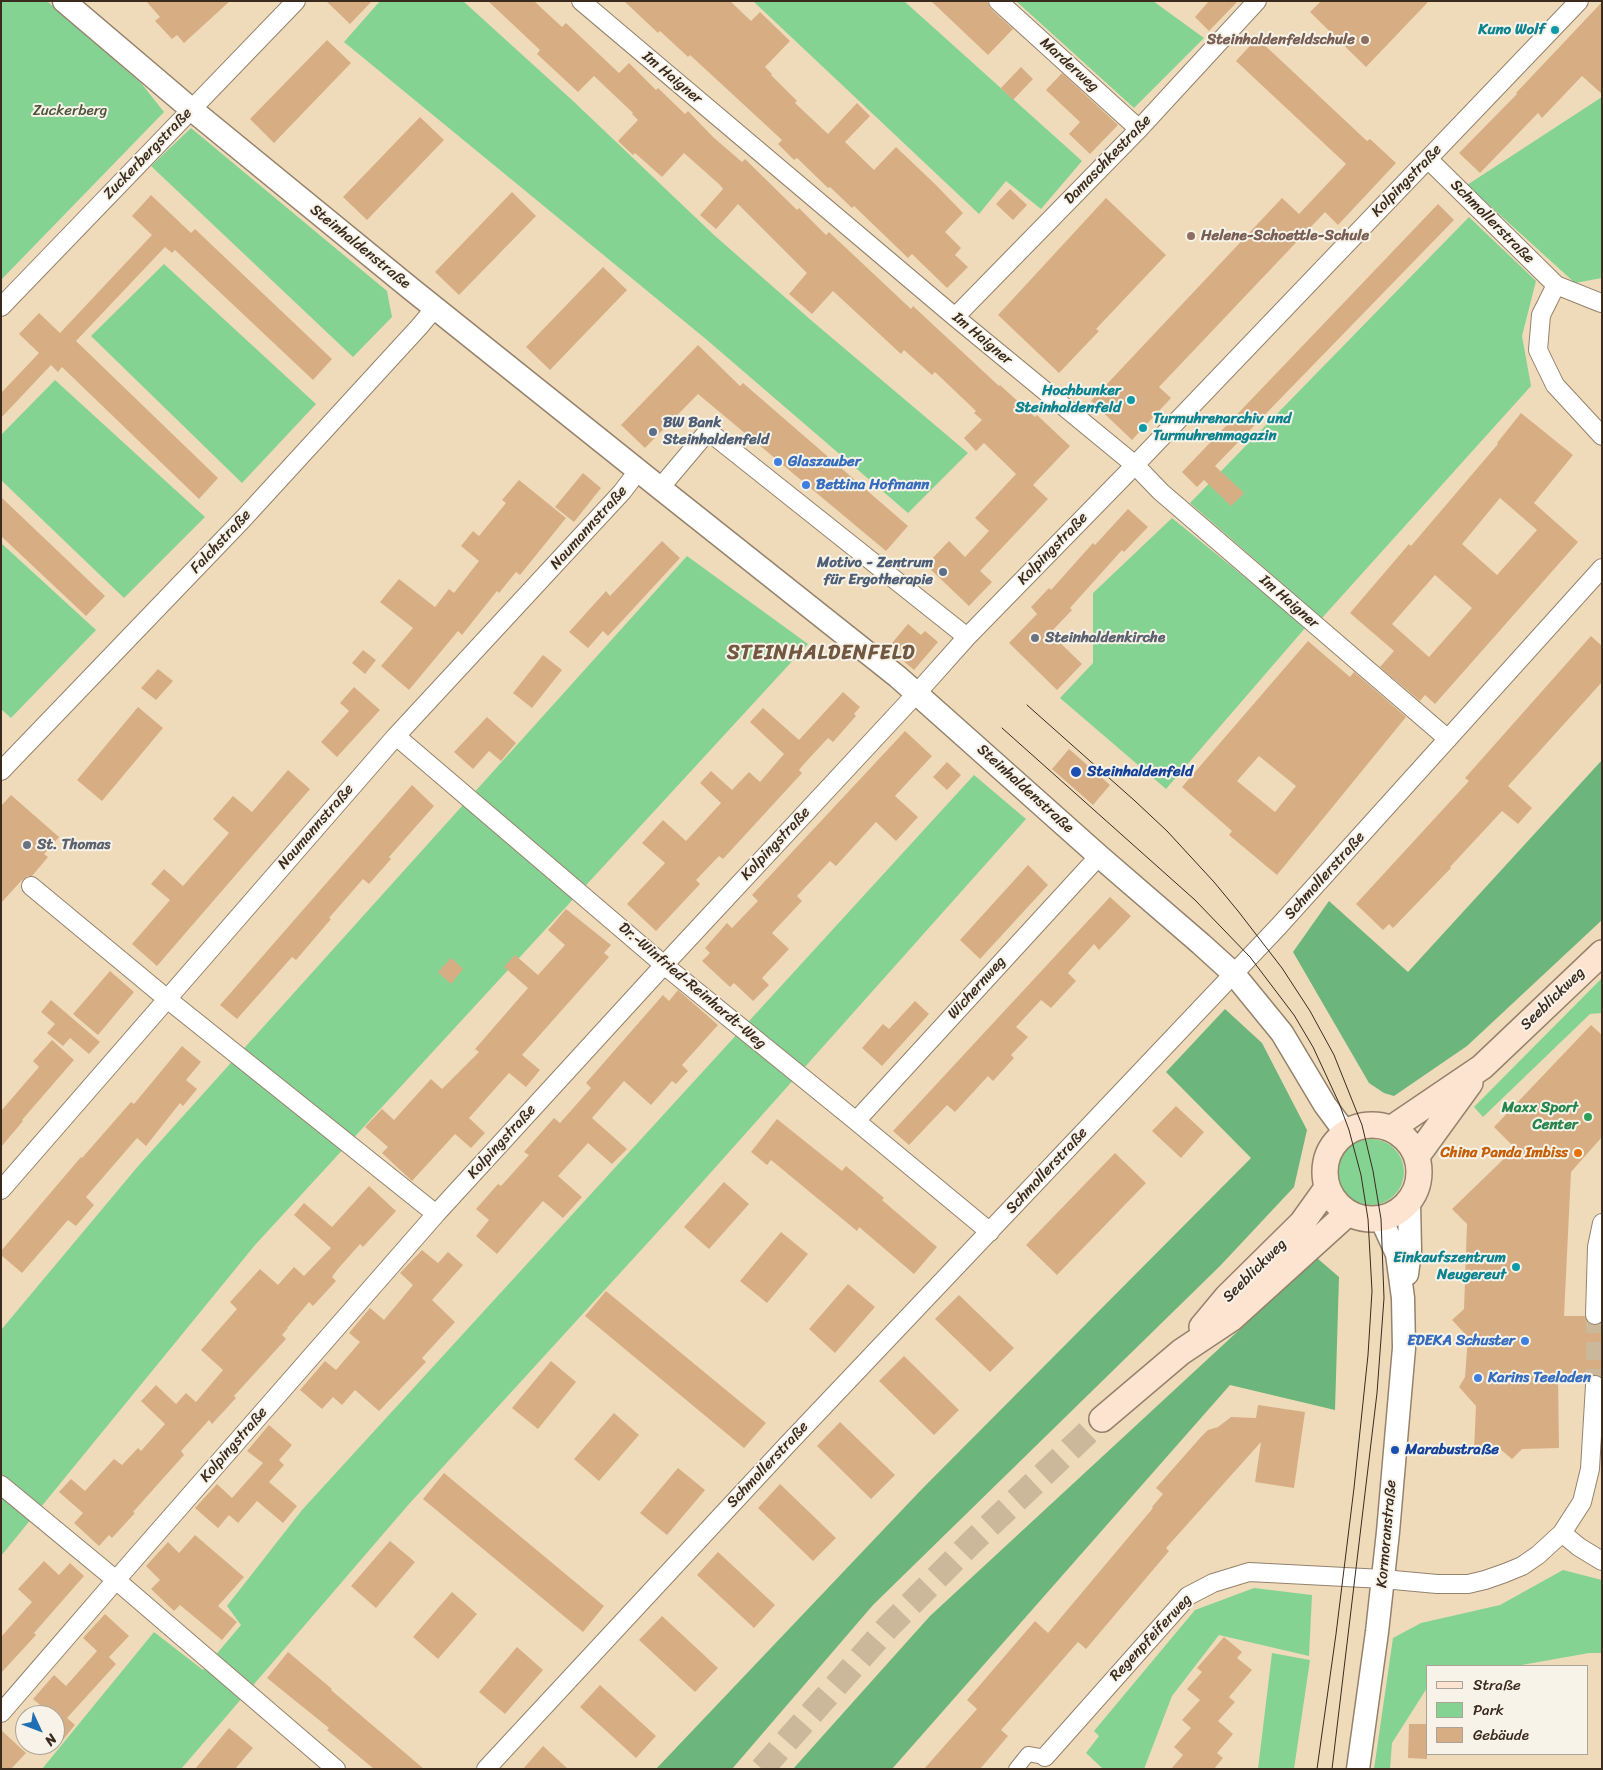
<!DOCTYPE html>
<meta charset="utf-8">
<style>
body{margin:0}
#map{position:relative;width:1603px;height:1770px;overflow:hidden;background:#efdbba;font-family:Sriracha,sans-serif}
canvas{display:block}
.frame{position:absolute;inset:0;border:2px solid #3b2a1e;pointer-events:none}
.legend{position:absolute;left:1426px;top:1665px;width:162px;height:90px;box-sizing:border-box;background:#f7f3e8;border:1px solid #aca397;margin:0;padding:6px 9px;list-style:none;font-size:15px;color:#3b2a1e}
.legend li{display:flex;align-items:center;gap:10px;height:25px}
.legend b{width:25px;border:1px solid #aca397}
.north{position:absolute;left:15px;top:1705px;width:50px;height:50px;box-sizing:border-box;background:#f7f3e8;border:1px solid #aca397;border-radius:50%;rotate:133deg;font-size:14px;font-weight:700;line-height:20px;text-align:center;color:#3b2a1e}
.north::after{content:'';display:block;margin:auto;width:18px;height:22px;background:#1f6fb2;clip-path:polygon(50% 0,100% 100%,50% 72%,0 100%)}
</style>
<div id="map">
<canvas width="1603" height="1770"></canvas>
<div class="frame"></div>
<ul class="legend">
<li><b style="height:6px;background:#fde4d1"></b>Straße</li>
<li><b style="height:14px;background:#85d392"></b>Park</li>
<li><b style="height:14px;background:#d7ae83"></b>Gebäude</li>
</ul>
<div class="north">N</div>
</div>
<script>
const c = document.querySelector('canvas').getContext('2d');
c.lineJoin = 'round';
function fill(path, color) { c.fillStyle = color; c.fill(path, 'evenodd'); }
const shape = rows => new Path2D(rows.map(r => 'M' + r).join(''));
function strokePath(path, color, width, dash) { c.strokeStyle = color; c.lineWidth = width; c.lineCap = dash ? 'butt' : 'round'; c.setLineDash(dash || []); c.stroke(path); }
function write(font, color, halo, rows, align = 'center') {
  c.font = font + ' Sriracha,sans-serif'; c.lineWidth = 4; c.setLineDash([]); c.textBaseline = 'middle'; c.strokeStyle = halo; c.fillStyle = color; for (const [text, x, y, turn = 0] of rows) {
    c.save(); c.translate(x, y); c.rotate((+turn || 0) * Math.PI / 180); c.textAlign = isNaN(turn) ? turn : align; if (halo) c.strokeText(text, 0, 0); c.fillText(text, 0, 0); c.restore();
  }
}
const green = shape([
 [1,1,47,1,141,83,164,112,1,280],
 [380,1,463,1,572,100,714,235,812,321,968,453,908,513,707,340,344,42],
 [753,1,904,1,1082,161,1041,209,1006,181,979,214],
 [1016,1,1153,1,1204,38,1134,108],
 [1602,97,1602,278,1575,283,1467,185],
 [191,128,387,291,392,317,353,357,151,166],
 [1469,217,1536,281,1522,336,1531,386,1322,618,1190,503],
 [164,264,316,404,242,483,91,336],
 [55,380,205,517,124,598,1,480,1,435],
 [1172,518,1306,627,1166,789,1060,698,1093,663,1093,593],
 [1,543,96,630,11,718,1,709],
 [687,556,808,644,255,1245,1,1556,1,1330,139,1165],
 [974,775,1026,819,664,1225,409,1504,181,1769,42,1769,154,1632,203,1670,241,1625,227,1606,302,1510],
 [1602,978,1602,1013,1590,1014,1483,1117,1474,1107],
 '1338 1172a33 33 0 1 1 66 0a33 33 0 1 1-66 0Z',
 [1563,1570,1602,1580,1602,1653,1589,1653,1516,1666,1427,1666,1427,1688,1392,1743,1390,1769,1374,1769,1393,1638,1421,1623,1500,1605],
 [1254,1588,1312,1595,1309,1656,1219,1635,1172,1696,1144,1769,1103,1769,1086,1753,1099,1736,1094,1731,1195,1610],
 [1272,1653,1310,1660,1294,1769,1258,1769]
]);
const forest = shape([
 [1602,760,1602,920,1467,1046,1394,1096,1384,1093,1369,1083,1293,952,1329,901,1408,972],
 [1225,1009,1262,1043,1307,1130,1294,1187,1220,1266,873,1605,732,1769,656,1769,921,1490,1251,1158,1166,1072],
 [1317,1258,1339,1277,1335,1410,1230,1385,892,1769,793,1769,930,1616]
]);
const building = shape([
 [146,1,230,1,184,43,177,35,172,39,155,21,160,17],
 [326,1,372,1,350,24],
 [488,1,534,1,562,27,566,23,619,73,629,63,656,90,658,88,685,114,688,111,713,137,742,162,745,159,797,210,799,208,826,235,829,232,911,309,913,306,999,386,1000,385,1035,417,1037,415,1070,446,1033,485,1048,499,980,571,992,582,969,606,926,565,949,541,965,557,989,531,975,518,1016,474,984,443,976,451,964,438,982,420,974,413,976,411,935,372,932,375,904,350,901,354,833,291,812,314,789,294,807,273,738,204,716,229,700,215,723,189,720,185,684,153,662,177,635,153,633,155,618,141,638,120,632,114,633,113,594,76,578,92,537,54,540,50],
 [624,1,730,1,751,21,760,12,790,41,765,67,772,74,771,75,797,101,795,103,828,134,857,103,870,116,845,142,874,170,896,147,936,185,963,213,945,232,961,248,955,255,968,267,947,288,912,254,908,258,854,206,852,208,830,187,828,188,797,158,794,160,778,144,782,140,690,55,688,57,660,31,658,33],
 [931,1,987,1,991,9,1013,29,988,55],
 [1209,1,1238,1,1209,31,1195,17],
 [1321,1,1429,1,1366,67,1310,12],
 [1602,2,1602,94,1582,76,1542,118,1538,113,1480,173,1459,153,1517,94,1516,93],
 [1257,38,1367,141,1370,139,1396,163,1338,225,1325,212,1159,387,1171,398,1132,440,1091,401,1282,198,1299,214,1346,164,1236,61],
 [327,40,351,63,274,143,250,119],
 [1021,67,1033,79,1013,100,1001,88],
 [1062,73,1118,125,1090,154,1069,134,1080,122,1046,90],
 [420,117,444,140,367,220,343,197],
 [1010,189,1027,205,1013,220,996,204],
 [512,192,536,216,459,295,435,272],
 [151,195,191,233,195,229,332,359,313,380,175,250,172,253,165,247,76,341,218,478,199,499,62,367,58,372,51,365,1,418,1,393,39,353,19,334,39,313,60,333,152,235,132,216],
 [1106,198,1166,255,1096,329,1099,331,1059,373,998,315],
 [1438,204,1454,220,1215,466,1244,493,1231,506,1204,480,1197,487,1182,472],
 [603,267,627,290,550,370,526,347],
 [698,345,740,386,743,383,908,526,886,551,698,394,645,448,621,425],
 [1521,413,1573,455,1534,503,1578,542,1435,704,1425,695,1420,701,1380,667,1394,651,1350,613,1409,544,1411,546,1498,444,1497,443],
 [1500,498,1537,530,1497,575,1462,544],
 [1435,575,1472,608,1429,657,1392,624],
 [583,473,601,488,574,522,555,507],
 [519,480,566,518,520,575,516,572,499,593,497,591,462,635,458,631,409,690,381,666,413,628,380,602,399,579,435,607,449,589,454,593,479,561,461,546,473,531,479,536,506,503,502,500],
 [1,497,105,596,86,616,1,536],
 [1128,509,1148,527,1124,552,1122,550,1070,608,1072,610,1050,633,1082,664,1057,690,1009,643,1037,614,1031,607,1049,588,1051,590,1093,543,1095,545],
 [662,541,680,558,608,636,603,631,588,648,569,632,606,591,610,596],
 [908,624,921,635,925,631,938,642,914,670,901,659,906,654,892,643],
 [1591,636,1602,646,1602,682,1508,786,1532,808,1518,824,1502,811,1450,867,1451,868,1393,928,1389,924,1383,930,1356,904,1469,781,1465,778],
 [1308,641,1350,677,1354,672,1406,717,1277,875,1229,835,1232,831,1182,787],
 [1259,756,1296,786,1275,812,1237,781],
 [363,650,376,660,365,674,352,663],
 [543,655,562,670,532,708,513,693],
 [158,669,173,681,156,700,141,688],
 [354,687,380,710,337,757,321,742,349,711,340,703],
 [843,692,860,707,854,714,856,716,833,742,828,738,804,764,799,770,802,773,723,859,719,856,696,880,700,884,656,931,627,904,665,863,642,843,663,820,686,841,721,803,700,783,711,771,732,790,749,772,760,782,784,754,750,722,763,708,799,740],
 [138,707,163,728,102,801,77,780],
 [487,717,516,743,501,761,489,751,473,769,454,752],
 [905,731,932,756,895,796,918,817,896,841,876,822,836,866,830,861,797,896,802,901,772,933,789,949,762,978,769,985,753,1001,734,983,730,987,702,961,710,953,705,948,727,923,732,928,758,901,752,895],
 [1069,749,1110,785,1093,805,1052,769],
 [947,762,961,775,947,790,933,777],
 [288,770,310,789,157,966,132,944,170,900,151,884,164,869,183,886,229,833,213,819,233,796,252,812],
 [412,785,434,806,389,857,391,859,369,884,363,879,329,918,331,919,296,960,292,957,237,1019,220,1005],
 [11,795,59,837,44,854,48,857,32,876,27,876,22,880,1,903,1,806],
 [1028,865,1048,885,980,959,960,940],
 [1110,897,1131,916,1099,950,1094,944,1068,973,1076,981,1051,1008,1041,1000,1016,1027,1028,1037,1011,1055,1014,1058,993,1081,988,1076,955,1112,947,1105,909,1145,893,1131],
 [566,909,611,945,604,953,609,957,522,1055,540,1070,526,1087,509,1073,469,1118,485,1133,471,1148,455,1134,412,1181,382,1153,388,1147,365,1127,382,1109,394,1120,431,1079,442,1089,479,1052,475,1049,528,988,504,967,515,955,538,975,565,945,548,930],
 [451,958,463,969,451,984,438,972],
 [110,971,134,992,98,1035,73,1014],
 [678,990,718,1025,682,1065,688,1071,676,1084,672,1081,651,1105,624,1081,592,1118,627,1149,612,1164,588,1143,558,1176,582,1197,563,1218,543,1201,497,1254,476,1236,489,1220,476,1209,498,1184,501,1186,529,1155,524,1152,554,1118,560,1123,591,1088,586,1083,663,995,669,1001],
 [51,1000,100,1042,89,1054,70,1038,63,1046,47,1033,55,1024,41,1012],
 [915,1001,929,1014,882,1066,862,1048,883,1024,889,1029],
 [1591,1025,1602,1035,1602,1137,1571,1172,1564,1316,1585,1316,1589,1324,1594,1326,1602,1323,1602,1376,1595,1374,1590,1376,1558,1375,1559,1448,1522,1449,1512,1459,1500,1449,1474,1450,1476,1406,1459,1387,1465,1377,1468,1337,1452,1320,1464,1309,1467,1224,1452,1209,1515,1148,1494,1127],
 [52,1040,74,1060,22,1120,23,1121,1,1147,1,1111,39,1067,33,1061],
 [182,1046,201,1062,186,1080,197,1089,183,1106,180,1103,146,1146,137,1138,86,1197,94,1205,76,1226,68,1220,22,1273,1,1255,1,1251,81,1157,82,1158,131,1102,134,1104],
 [1176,1106,1204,1132,1181,1158,1152,1131],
 [777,1119,842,1171,846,1166,884,1198,882,1200,937,1247,914,1274,859,1227,857,1231,771,1160,767,1165,751,1152],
 [1115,1153,1146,1183,1057,1275,1026,1245],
 [724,1182,749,1204,709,1249,684,1227],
 [369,1186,396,1211,363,1247,360,1244,337,1270,332,1277,336,1281,313,1306,309,1302,287,1328,288,1328,282,1335,286,1339,234,1396,236,1398,212,1424,209,1420,181,1451,184,1455,133,1512,135,1513,112,1538,109,1535,99,1546,74,1523,83,1513,59,1492,71,1479,85,1491,114,1459,122,1465,138,1448,141,1451,165,1424,141,1401,156,1385,176,1404,186,1393,196,1402,223,1370,201,1350,237,1309,230,1302,260,1269,278,1285,294,1267,304,1276,331,1248,294,1215,304,1203,332,1227],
 [781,1232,808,1254,767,1303,740,1281],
 [422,1250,438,1263,448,1252,463,1265,432,1300,455,1322,422,1358,426,1362,379,1411,355,1390,342,1405,333,1397,322,1409,300,1390,325,1361,336,1370,360,1342,349,1333,370,1308,384,1320,413,1285,400,1273],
 [848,1284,875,1307,835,1353,809,1329],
 [606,1291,766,1423,744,1448,585,1316],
 [959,1295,1014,1348,990,1372,935,1319],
 [904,1356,959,1410,934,1435,879,1381],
 [551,1361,576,1382,538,1429,512,1408],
 [1258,1405,1305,1412,1294,1488,1255,1482,1261,1442,1166,1548,1169,1551,1086,1649,1078,1642,1001,1730,1008,1736,980,1769,924,1769,977,1709,967,1700,1035,1621,1048,1633,1153,1508,1152,1507,1163,1494,1156,1488,1200,1438,1208,1430,1218,1427,1231,1417,1256,1418],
 [614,1413,639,1435,599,1481,574,1459],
 [840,1422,895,1475,871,1499,817,1446],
 [269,1425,292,1445,279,1460,284,1465,269,1482,297,1506,283,1523,257,1501,238,1523,229,1515,218,1528,195,1508,217,1484,232,1498,263,1463,247,1451],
 [678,1468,705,1490,667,1535,640,1513],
 [444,1473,604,1606,583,1632,423,1499],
 [780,1484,836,1538,813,1561,758,1508],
 [195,1535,244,1577,218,1606,237,1622,222,1640,180,1605,174,1611,151,1589,160,1580,146,1566,168,1542,179,1553],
 [390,1541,415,1562,376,1608,351,1586],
 [718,1552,775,1605,754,1628,697,1575],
 [44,1561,59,1575,70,1563,84,1576,34,1633,36,1635,1,1673,1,1637,32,1602,18,1589],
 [452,1592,477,1614,438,1659,413,1637],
 [105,1614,129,1636,109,1657,116,1664,67,1718,75,1725,62,1741,55,1735,55,1715,42,1715,46,1710,33,1699,54,1675,66,1686,97,1651,83,1638],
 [662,1616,718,1668,695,1692,639,1640],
 [1224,1637,1242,1652,1237,1658,1252,1670,1229,1697,1235,1702,1218,1721,1233,1734,1217,1753,1223,1758,1214,1769,1171,1769,1183,1755,1174,1747,1191,1728,1182,1720,1200,1700,1187,1689,1202,1672,1197,1668],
 [517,1647,543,1670,505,1714,479,1692],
 [288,1652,332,1689,331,1690,424,1769,374,1769,327,1730,329,1728,267,1678],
 [600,1685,656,1736,636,1758,580,1707],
 [1409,1724,1427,1724,1427,1759,1408,1758],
 [229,1728,253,1748,235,1769,195,1769],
 [1,1730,26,1753,11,1769,1,1769],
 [543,1746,568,1769,523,1769]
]);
const minorTunnel = shape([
 [1595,1315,1595,1385]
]);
const secondaryTunnel = shape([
 [762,1769,888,1627,971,1543,1102,1419]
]);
const pedestrian = shape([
 [1016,1769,1028,1754,1045,1757]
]);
const minor = shape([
 [581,1,955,317,1135,465,1161,492,1448,739],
 [998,1,1139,129],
 [1428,159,1556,285,1541,315,1538,350,1555,385,1602,436],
 [1556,285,1601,303],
 [1,307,296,1],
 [955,317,1139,129,1257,1],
 [660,488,708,431,967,637],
 [396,736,664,965,856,1121,990,1232],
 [1,771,243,519,419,327,435,308],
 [31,886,166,998,436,1214],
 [856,1121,1099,856],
 [1,1190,396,736,622,492,638,471],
 [1595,1315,1597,1247,1602,1223],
 [1,1485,116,1580,336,1769],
 [1562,1533,1579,1547,1602,1561],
 [1,1713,116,1580,436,1214,664,965,917,693,967,637,1135,465,1579,1],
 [1045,1757,1188,1596,1213,1583,1249,1572,1383,1579,1437,1584,1468,1584,1485,1580,1505,1573,1522,1566,1538,1555,1562,1533,1582,1502,1590,1469,1595,1385],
 [486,1769,786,1446,1278,927,1602,568]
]);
const tertiary = shape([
 [64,1,191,109,410,288,660,488,898,677,1099,856,1201,944,1233,973,1282,1033,1325,1105,1345,1132],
 [1407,1274,1410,1251,1409,1202],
 [1358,1769,1377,1632,1388,1532,1404,1348,1403,1298,1397,1254,1381,1219]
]);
const secondary = shape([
 '1325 1172a47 47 0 1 1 94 0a47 47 0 1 1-94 0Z',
 [1392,1128,1482,1067,1602,953],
 [1417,1156,1470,1083],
 [1202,1327,1227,1297,1302,1223,1327,1188],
 [1102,1419,1181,1352,1232,1318,1348,1213]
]);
const tram = shape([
 [1027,705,1135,801,1167,831,1214,882,1238,911,1282,968,1310,1011,1334,1055,1362,1125,1373,1171,1381,1219,1384,1298,1377,1393,1332,1769],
 [1002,728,1195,900,1250,957,1294,1015,1313,1047,1339,1103,1349,1130,1361,1175,1368,1219,1372,1291,1368,1355,1354,1488,1336,1634,1317,1769]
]);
const markers = [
 [1555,30,5,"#0f9aa8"],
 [1365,40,5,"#8d6e63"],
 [1191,236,5,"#8d6e63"],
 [1131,400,5,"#0f9aa8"],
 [1143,428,5,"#0f9aa8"],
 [653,432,5,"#5c6f8a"],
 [778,462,5,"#3f7fe0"],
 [806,485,5,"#3f7fe0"],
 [943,572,5,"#5c6f8a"],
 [1035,638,5,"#6b7280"],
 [1076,772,6,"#1a4fb4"],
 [27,845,5,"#6b7280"],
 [1588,1117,5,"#2e9e5b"],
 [1578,1153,5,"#e8710a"],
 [1516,1267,5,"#0f9aa8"],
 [1525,1341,5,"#3f7fe0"],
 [1478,1378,5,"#3f7fe0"],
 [1395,1450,5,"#1a4fb4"]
];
const cultureNames = [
 ["Kuno Wolf",1545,30],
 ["Hochbunker",1121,391],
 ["Steinhaldenfeld",1121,408],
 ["Turmuhrenarchiv und",1153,419,"left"],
 ["Turmuhrenmagazin",1153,436,"left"],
 ["Einkaufszentrum",1506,1258],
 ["Neugereut",1506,1275]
];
const educationNames = [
 ["Steinhaldenfeldschule",1355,40],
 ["Helene-Schoettle-Schule",1201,236,"left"]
];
const streetNames = [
 ["Marderweg",1069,65,42],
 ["Im Haigner",672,78,40],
 ["Zuckerbergstraße",148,154,-46],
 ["Damaschkestraße",1108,160,-46],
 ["Kolpingstraße",1407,181,-46],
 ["Schmollerstraße",1492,222,45],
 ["Steinhaldenstraße",360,247,39],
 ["Im Haigner",982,339,40],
 ["Naumannstraße",589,528,-48],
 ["Falchstraße",221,542,-47],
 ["Kolpingstraße",1053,549,-46],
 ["Im Haigner",1289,602,41],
 ["Steinhaldenstraße",1025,789,42],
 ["Naumannstraße",316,827,-49],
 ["Kolpingstraße",776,844,-47],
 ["Schmollerstraße",1325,876,-48],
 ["Dr.-Winfried-Reinhardt-Weg",692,986,40],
 ["Wichernweg",977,988,-48],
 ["Seeblickweg",1553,999,-44],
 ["Kolpingstraße",502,1142,-48],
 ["Schmollerstraße",1047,1171,-47],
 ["Seeblickweg",1255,1271,-45],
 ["Kolpingstraße",234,1445,-49],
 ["Schmollerstraße",768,1465,-47],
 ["Kormoranstraße",1387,1534,-85],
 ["Regenpfeiferweg",1151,1638,-47]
];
const parkNames = [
 ["Zuckerberg",70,111]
];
const serviceNames = [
 ["BW Bank",663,423],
 ["Steinhaldenfeld",663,440],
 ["Motivo - Zentrum",933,563,"right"],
 ["für Ergotherapie",933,580,"right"]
];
const shopNames = [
 ["Glaszauber",788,462],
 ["Bettina Hofmann",816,485],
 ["EDEKA Schuster",1515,1341,"right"],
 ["Karins Teeladen",1488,1378]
];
const worshipNames = [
 ["Steinhaldenkirche",1045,638],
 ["St. Thomas",37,845]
];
const transitNames = [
 ["Steinhaldenfeld",1087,772],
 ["Marabustraße",1405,1450]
];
const leisureNames = [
 ["Maxx Sport",1578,1108],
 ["Center",1578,1125]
];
const foodNames = [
 ["China Panda Imbiss",1568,1153]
];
const districtNames = [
 ["STEINHALDENFELD",821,654]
];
fill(green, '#85d392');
fill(forest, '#6cb57c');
fill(building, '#d7ae83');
strokePath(minorTunnel, '#cbb89b', 18, [18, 9]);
strokePath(secondaryTunnel, '#cbb89b', 25, [25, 12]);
strokePath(pedestrian, '#95826c', 16);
strokePath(minor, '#95826c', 20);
strokePath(tertiary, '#95826c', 25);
strokePath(secondary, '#95826c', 28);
strokePath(pedestrian, '#fff', 14);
strokePath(minor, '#fff', 18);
strokePath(tertiary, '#fff', 22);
strokePath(secondary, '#fde4d1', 25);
strokePath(tram, '#3b2a1e', 1);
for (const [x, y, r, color] of markers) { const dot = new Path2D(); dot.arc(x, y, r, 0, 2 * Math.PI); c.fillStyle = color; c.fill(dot); strokePath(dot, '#f7f3e8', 2); }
write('bold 15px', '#0d838f', '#f7f3e8', cultureNames, 'right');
write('bold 15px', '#785e54', '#f7f3e8', educationNames, 'right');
write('15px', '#3b2a1e', '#f7f3e8', streetNames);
write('15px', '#4e543b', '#f7f3e8', parkNames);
write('bold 15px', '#4e5e75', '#f7f3e8', serviceNames, 'left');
write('bold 15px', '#366cbe', '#f7f3e8', shopNames, 'left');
write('bold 15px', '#5b616d', '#f7f3e8', worshipNames, 'left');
write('bold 15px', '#164399', '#f7f3e8', transitNames, 'left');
write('bold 15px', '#27864d', '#f7f3e8', leisureNames, 'right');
write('bold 15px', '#c56008', '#f7f3e8', foodNames, 'right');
c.letterSpacing = '1px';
write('bold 20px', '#725841', '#f7f3e8', districtNames);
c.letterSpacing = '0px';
</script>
